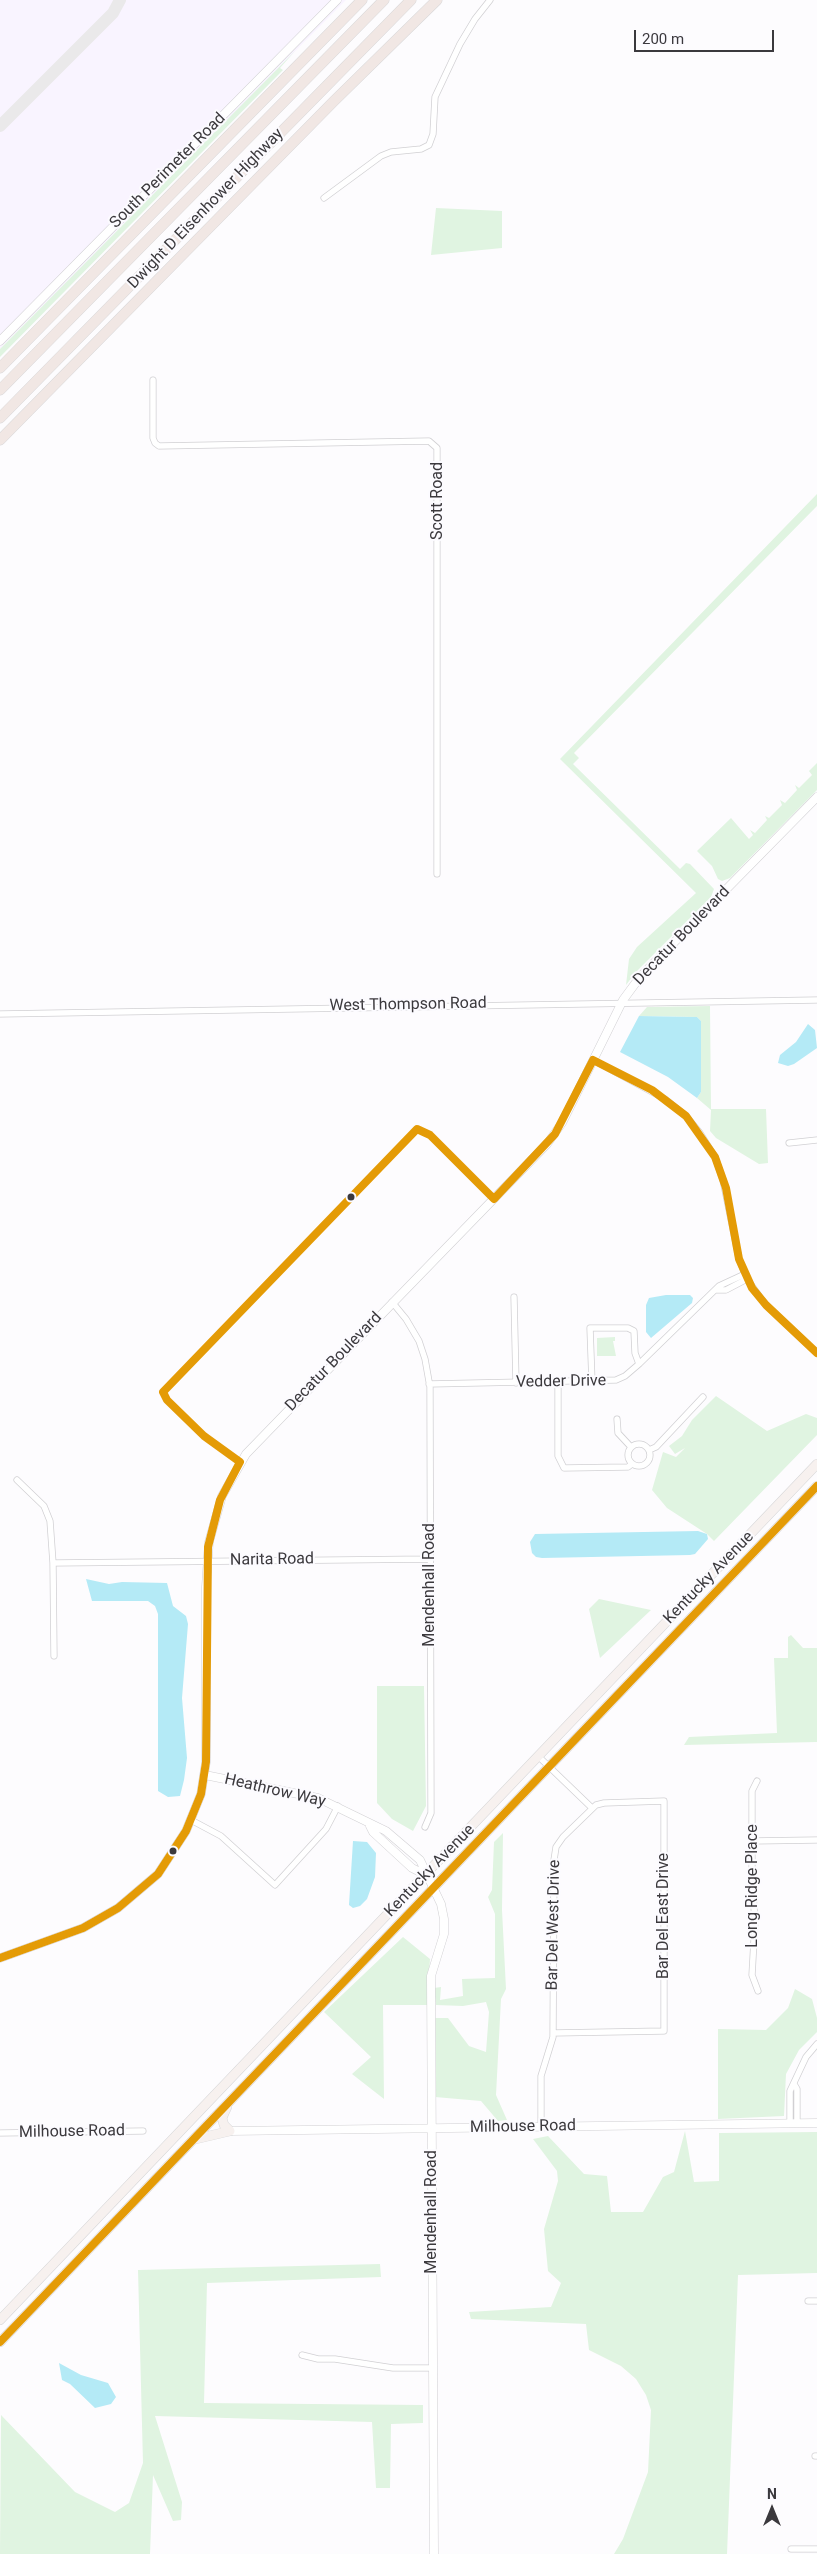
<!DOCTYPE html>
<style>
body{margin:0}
#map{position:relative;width:817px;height:2554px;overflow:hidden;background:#fdfcfe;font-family:Roboto,sans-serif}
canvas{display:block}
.north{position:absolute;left:747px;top:2484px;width:50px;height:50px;-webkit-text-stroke:4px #fcfbff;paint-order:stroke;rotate:0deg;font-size:14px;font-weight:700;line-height:20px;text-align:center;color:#3b393d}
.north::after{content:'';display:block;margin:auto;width:18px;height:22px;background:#3b393d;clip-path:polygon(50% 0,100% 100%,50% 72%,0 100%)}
.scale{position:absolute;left:634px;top:30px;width:140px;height:22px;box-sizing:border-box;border:2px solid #3b393d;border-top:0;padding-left:6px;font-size:15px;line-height:18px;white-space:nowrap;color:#3b393d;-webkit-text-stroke:4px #fcfbff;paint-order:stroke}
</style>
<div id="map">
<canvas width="817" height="2554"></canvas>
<div class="north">N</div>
<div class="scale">200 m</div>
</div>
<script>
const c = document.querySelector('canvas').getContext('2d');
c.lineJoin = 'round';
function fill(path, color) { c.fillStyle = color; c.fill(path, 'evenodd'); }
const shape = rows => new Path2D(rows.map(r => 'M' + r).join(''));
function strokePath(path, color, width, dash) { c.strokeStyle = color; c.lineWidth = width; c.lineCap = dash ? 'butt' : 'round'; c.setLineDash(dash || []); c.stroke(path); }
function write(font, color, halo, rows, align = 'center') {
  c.font = font + ' Roboto,sans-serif'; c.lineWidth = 4; c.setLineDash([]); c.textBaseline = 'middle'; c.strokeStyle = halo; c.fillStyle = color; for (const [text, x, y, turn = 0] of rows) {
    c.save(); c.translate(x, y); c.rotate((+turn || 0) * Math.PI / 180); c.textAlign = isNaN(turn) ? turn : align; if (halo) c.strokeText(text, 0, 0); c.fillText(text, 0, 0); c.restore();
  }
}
const built = shape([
 [0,0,346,0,0,349]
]);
const green = shape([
 [296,50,280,68,283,70,0,357,0,349],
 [436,208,502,211,502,248,431,255],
 [817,494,817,506,574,753,579,758,573,764,680,869,686,863,690,864,714,889,711,897,635,973,626,985,629,959,637,947,696,893,560,759],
 [817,763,817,790,730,878,722,881,718,879,712,866,697,851,731,818,749,839,753,835,750,830,755,833,767,820,765,816,769,818,782,805,780,800,785,803,797,790,795,785,799,788,812,775,809,771],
 [710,1006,711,1109,766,1109,768,1163,759,1164,716,1138,710,1131,711,1110,697,1098,701,1092,701,1021,697,1017,639,1016,647,1007],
 [615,1337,615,1341,613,1341,616,1356,597,1356,597,1338],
 [716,1396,767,1431,806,1414,817,1418,817,1435,714,1541,707,1534,667,1508,652,1490,663,1452,676,1457,685,1448,675,1454,669,1446,682,1436,692,1420],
 [599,1599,651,1610,600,1658,589,1609],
 [791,1635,803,1648,817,1648,817,1742,684,1745,689,1737,777,1733,774,1658,788,1658,788,1637],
 [377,1686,424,1686,426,1806,413,1831,392,1819,377,1803],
 [503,1833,502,1910,506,1989,501,1999,496,2095,507,2120,498,2121,481,2101,435,2097,435,2018,448,2018,469,2046,486,2052,489,2012,486,2002,463,2006,436,2005,434,1988,441,1987,440,2000,463,1996,462,1979,495,1978,495,1914,488,1897,492,1890,494,1842],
 [403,1937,430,1959,427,2005,383,2005,384,2099,352,2074,371,2057,324,2012],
 [795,1989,812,1999,817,2018,817,2032,799,2050,786,2074,784,2116,718,2119,718,2029,766,2030,788,2008],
 [685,2131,694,2182,719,2181,719,2133,817,2132,817,2273,738,2275,727,2554,614,2554,623,2539,648,2472,651,2410,646,2395,636,2379,621,2366,589,2350,586,2324,471,2319,469,2312,551,2307,561,2283,548,2271,544,2229,558,2181,557,2171,533,2139,548,2136,584,2174,607,2176,611,2212,643,2212,663,2177,674,2172],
 [380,2264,381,2277,207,2283,204,2403,423,2405,423,2423,391,2424,390,2488,376,2488,372,2422,155,2416,182,2502,181,2520,173,2521,153,2475,150,2554,0,2554,1,2415,75,2492,115,2512,129,2503,143,2463,138,2270]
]);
const water = shape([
 [639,1016,697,1017,701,1021,701,1092,697,1098,668,1077,620,1052],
 [808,1024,815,1030,817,1048,794,1064,788,1066,778,1063,780,1055,796,1042],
 [666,1295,690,1295,693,1298,692,1303,651,1338,646,1332,646,1305,649,1298],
 [698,1531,707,1534,708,1539,695,1554,690,1555,542,1558,536,1557,532,1553,530,1542,535,1534],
 [86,1579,109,1584,122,1582,167,1583,173,1606,186,1616,188,1624,182,1698,187,1758,184,1780,180,1796,168,1797,158,1791,158,1614,155,1606,148,1601,92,1601],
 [353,1841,367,1842,376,1853,375,1877,367,1899,360,1906,353,1908,349,1905],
 [59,2363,81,2375,108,2383,116,2397,111,2404,95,2408,70,2384,62,2380]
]);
const taxiway = shape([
 [0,126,113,13,120,0]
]);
const street = shape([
 [324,198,381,156,391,152,421,149,429,145,433,134,435,97,460,44,475,19,490,0],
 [153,380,153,438,155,443,159,446,429,441,437,448,437,874],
 [0,1014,817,1000],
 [593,1060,665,1099,686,1116,700,1133,715,1157,723,1180,739,1259,747,1279,765,1304,817,1353],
 [789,1143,817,1140],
 [717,1290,726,1290,747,1279],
 [514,1297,516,1383],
 [392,1302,406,1319,419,1341,425,1359,430,1387,431,1813,425,1827],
 [592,1382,590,1328,628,1328,634,1331,635,1353,639,1364],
 [558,1383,558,1456,564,1468,628,1467,632,1464],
 [429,1384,616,1380,625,1376,639,1364,719,1286,745,1274],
 [617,1419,618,1433,631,1447],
 '628 1455a11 11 0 1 1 22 0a11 11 0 1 1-22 0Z',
 [649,1450,656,1447,703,1397],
 [17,1480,44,1506,50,1521,53,1563,54,1656],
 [53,1563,430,1559],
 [539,1757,592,1808],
 [757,1781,752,1791,752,1878,755,1922,752,1975,758,1991],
 [191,1820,221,1836,275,1885,326,1829,338,1806],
 [752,1841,817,1840],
 [794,2084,797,2089,797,2123],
 [790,2123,790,2091,806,2057,817,2044],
 [541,2127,541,2076,553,2037,554,1860,556,1847,563,1837,596,1805,604,1803,664,1801,664,2031,553,2033],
 [0,2133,143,2131],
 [808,2301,817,2301],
 [302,2355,318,2359,335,2359,393,2368,433,2368],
 [815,2456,817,2456],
 [791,2549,817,2549]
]);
const secondary = shape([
 [0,341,337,0],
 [205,1775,318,1798,386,1831,420,1860,441,1904,444,1919,444,1934,431,1976,434,2554],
 [370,1826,373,1832,412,1868,426,1875],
 [0,1958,83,1928,118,1908,158,1874,186,1831,201,1794,206,1762,206,1587,209,1542,222,1496,246,1454,547,1144,562,1123,623,1000,640,977,817,797],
 [230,2131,817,2123]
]);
const primary = shape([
 [227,2107,222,2118,224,2125,230,2131],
 [196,2139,230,2131],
 [0,2320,817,1464],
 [0,2342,817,1486]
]);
const highway = shape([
 [0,368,362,0],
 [0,390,384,0],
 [0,418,411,0],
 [0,440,334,101,437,0]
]);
const bus1 = shape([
 [0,1958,83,1928,118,1908,158,1874,186,1831,201,1794,206,1762,208,1547,220,1500,240,1462,204,1436,167,1400,163,1392,417,1129,430,1135,494,1199,555,1134,593,1060,652,1090,686,1116,715,1157,726,1188,739,1259,752,1288,766,1305,817,1353],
 [0,2342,817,1486]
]);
const markers = [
 [351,1197,4.5,"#3b393d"],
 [173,1851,4.5,"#3b393d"]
];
const streetNames = [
 ["South Perimeter Road",168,171,-45],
 ["Dwight D Eisenhower Highway",206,209,-46],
 ["Scott Road",438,501,-90],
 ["Decatur Boulevard",682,936,-46],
 ["West Thompson Road",408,1005,-1],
 ["Decatur Boulevard",334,1362,-46],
 ["Vedder Drive",561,1382,-1],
 ["Narita Road",272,1560,-1],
 ["Kentucky Avenue",709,1578,-46],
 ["Mendenhall Road",430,1585,-90],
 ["Heathrow Way",275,1791,13],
 ["Kentucky Avenue",430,1871,-46],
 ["Long Ridge Place",753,1886,-90],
 ["Bar Del East Drive",664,1916,-90],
 ["Bar Del West Drive",554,1925,-89],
 ["Milhouse Road",523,2127,-1],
 ["Milhouse Road",72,2132,-1],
 ["Mendenhall Road",432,2212,-90]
];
fill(built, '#f9f4ff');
fill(green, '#e0f4e1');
fill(water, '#b4eaf6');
strokePath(taxiway, '#eae9ea', 12);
strokePath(street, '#d1d0d3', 7);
strokePath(secondary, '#d1d0d3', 9);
strokePath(primary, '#d7d7d8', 10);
strokePath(highway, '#d7d7d8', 11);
strokePath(street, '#fff', 5.5);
strokePath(secondary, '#fff', 8);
strokePath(primary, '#f7f1ef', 9);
strokePath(highway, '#f1e7e4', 10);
strokePath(bus1, '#e49b06', 8);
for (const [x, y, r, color] of markers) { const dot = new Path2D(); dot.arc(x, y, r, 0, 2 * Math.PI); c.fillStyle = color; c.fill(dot); strokePath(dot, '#fcfbff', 2); }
write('16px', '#3b393d', '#fcfbff', streetNames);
</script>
